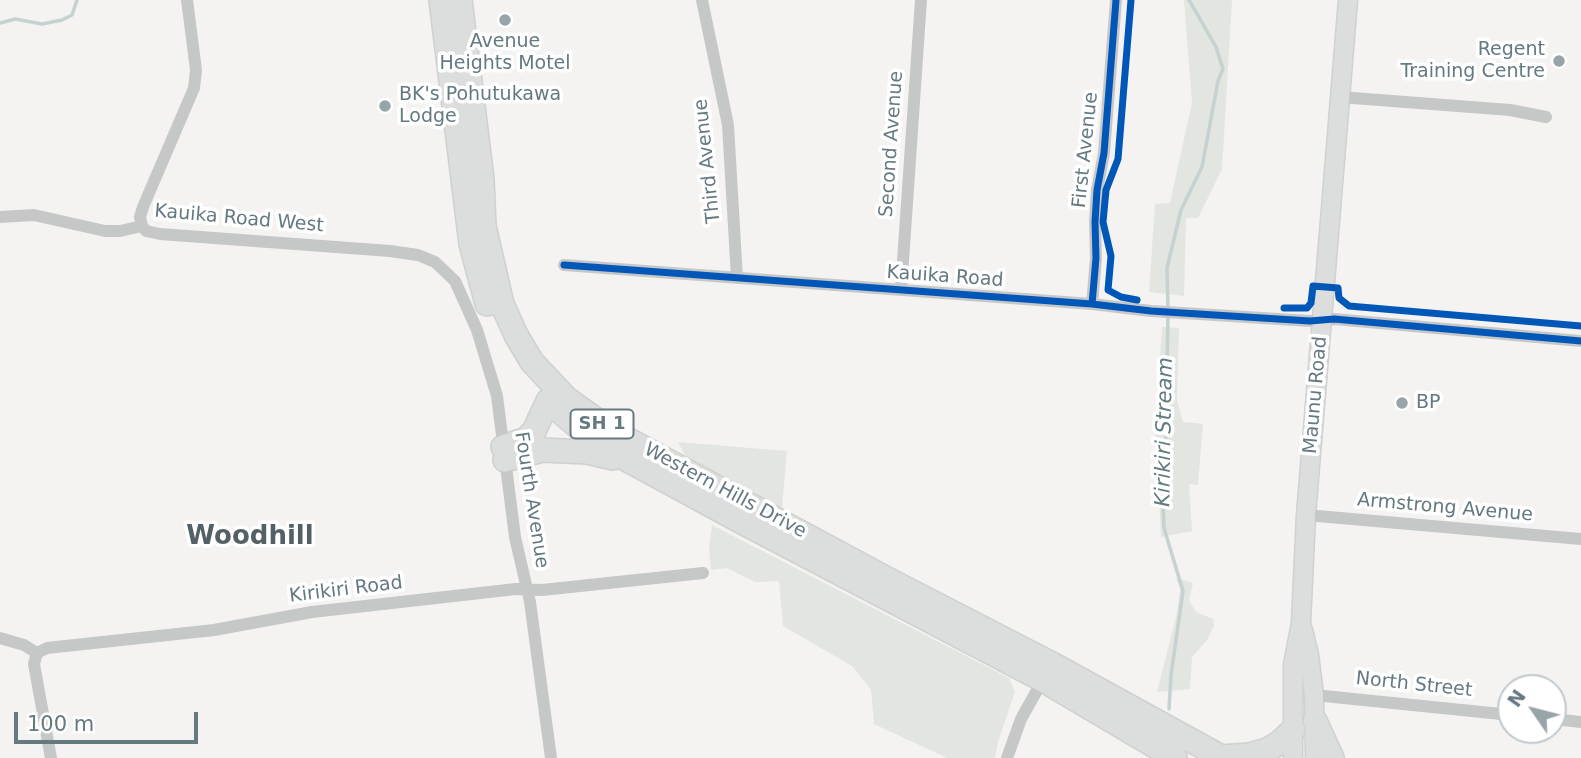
<!DOCTYPE html>
<style>
body{margin:0}
#map{position:relative;width:1581px;height:758px;overflow:hidden;background:#f4f3f2;font-family:"DejaVu Sans",sans-serif}
canvas{display:block}
.north{position:absolute;left:1497px;top:674px;width:70px;height:70px;box-sizing:border-box;background:#fff;border:2px solid #c1c9cd;border-radius:50%;rotate:305deg;font-size:19px;font-weight:700;line-height:28px;text-align:center;color:#657981}
.north::after{content:'';display:block;margin:auto;width:24px;height:32px;background:#97a4a9;clip-path:polygon(50% 0,100% 100%,50% 72%,0 100%)}
.scale{position:absolute;left:14px;top:712px;width:184px;height:32px;box-sizing:border-box;border:4px solid #657981;border-top:0;padding-left:9px;font-size:21px;line-height:24px;white-space:nowrap;color:#657981;-webkit-text-stroke:5px #fff;paint-order:stroke}
</style>
<div id="map">
<canvas width="1581" height="758"></canvas>
<div class="north">N</div>
<div class="scale">100 m</div>
</div>
<script>
const c = document.querySelector('canvas').getContext('2d');
c.lineJoin = 'round';
function fill(path, color) { c.fillStyle = color; c.fill(path, 'evenodd'); }
const shape = rows => new Path2D(rows.map(r => 'M' + r).join(''));
function strokePath(path, color, width, dash) { c.strokeStyle = color; c.lineWidth = width; c.lineCap = dash ? 'butt' : 'round'; c.setLineDash(dash || []); c.stroke(path); }
function write(font, color, halo, rows, align = 'center') {
  c.font = font + ' "DejaVu Sans",sans-serif'; c.lineWidth = 7; c.setLineDash([]); c.textBaseline = 'middle'; c.strokeStyle = halo; c.fillStyle = color; for (const [text, x, y, turn = 0] of rows) {
    c.save(); c.translate(x, y); c.rotate((+turn || 0) * Math.PI / 180); c.textAlign = isNaN(turn) ? turn : align; if (halo) c.strokeText(text, 0, 0); c.fillText(text, 0, 0); c.restore();
  }
}
const green = shape([
 [1184,0,1232,0,1222,169,1198,218,1186,218,1184,296,1149,292,1155,204,1170,203,1192,103],
 [1162,327,1179,328,1177,400,1183,422,1203,424,1198,485,1189,484,1192,531,1161,537,1155,422],
 [678,442,787,451,782,508,687,459],
 [712,525,1009,678,1015,692,998,742,995,758,947,758,874,724,871,690,852,666,783,626,779,581,755,582,727,568,711,570,709,550],
 [1176,578,1193,583,1189,600,1196,612,1213,619,1214,626,1207,640,1192,657,1190,689,1157,692,1177,613,1180,589]
]);
const stream = shape([
 [0,23,15,19,42,24,62,20,72,15,77,0],
 [1168,309,1167,268,1181,210,1202,167,1218,81,1223,69,1216,47,1189,0],
 [1168,317,1167,367,1171,382,1162,481,1164,528,1183,591,1171,675,1169,709]
]);
const street = shape([
 [702,0,728,125,737,278],
 [1340,97,1510,110,1546,117],
 [0,217,34,215,105,231,120,231,142,226],
 [142,226,146,231,160,234,390,251,418,255,435,262,455,281,477,330,497,396,515,537,530,602,551,758],
 [142,226,140,217,143,207,194,88,196,70,187,0],
 [564,265,1092,304,1151,311,1310,321,1334,319,1581,341],
 [901,290,921,0],
 [1092,304,1096,258,1095,222,1097,190,1104,153,1116,0],
 [1306,515,1581,539],
 [0,638,24,645,37,653,47,648,214,630,312,612,516,589,542,590,703,573],
 [37,653,34,664,51,758],
 [1314,695,1511,715],
 [1553,719,1581,722],
 [1007,758,1021,719,1045,676]
]);
const secondary = shape([
 [1303,630,1309,655,1314,695,1315,758],
 [1293,758,1293,665,1301,623,1306,515,1348,0]
]);
const highway = shape([
 [441,0,471,244,487,304],
 [460,0,482,179,484,226,502,304,516,335,532,362,566,398,612,431,887,579,1052,664,1223,758],
 [556,408,586,434,611,451,740,521,1043,680,1175,758],
 [503,447,526,439,534,431,548,401],
 [505,460,543,450,587,452,613,458],
 [1315,721,1332,758],
 [1220,757,1249,755,1267,750,1279,743,1293,730]
]);
const cycleway = shape([
 [1131,0,1118,159,1106,190,1103,222,1111,256,1108,290,1121,297,1137,300],
 [564,265,1092,304,1151,311,1310,321,1334,319,1581,341],
 [1092,304,1096,258,1095,222,1097,190,1104,153,1116,0],
 [1284,308,1307,308,1311,303,1313,286,1338,288,1339,298,1349,306,1581,326]
]);
const markers = [
 [505,20,7,"#97a4a9"],
 [1559,61,7,"#97a4a9"],
 [385,106,7,"#97a4a9"],
 [1402,403,7,"#97a4a9"]
];
const shields = [
 [602,424,63]
];
const shieldNames = [
 ["SH 1",602,424]
];
const poiNames = [
 ["Avenue",505,42,"center"],
 ["Heights Motel",505,64,"center"],
 ["Regent",1545,50,"right"],
 ["Training Centre",1545,72,"right"],
 ["BK's Pohutukawa",399,95],
 ["Lodge",399,117],
 ["BP",1416,403]
];
const streetNames = [
 ["Second Avenue",892,144,-86],
 ["First Avenue",1086,150,-84],
 ["Third Avenue",708,161,-96],
 ["Kauika Road West",239,219,5],
 ["Kauika Road",945,277,4],
 ["Maunu Road",1316,395,-85],
 ["Western Hills Drive",725,491,28],
 ["Fourth Avenue",531,500,81],
 ["Armstrong Avenue",1445,508,5],
 ["Kirikiri Road",346,590,-7],
 ["North Street",1414,685,6]
];
const waterNames = [
 ["Kirikiri Stream",1165,432,-89]
];
const districtNames = [
 ["Woodhill",250,537]
];
fill(green, '#e3e5e0');
strokePath(stream, '#c6d1d1', 3.5);
strokePath(secondary, '#d0d1d2', 21);
strokePath(highway, '#cfd0d0', 26);
strokePath(street, '#c6c8c8', 12);
strokePath(secondary, '#dcdddd', 18);
strokePath(highway, '#dcdddd', 23);
strokePath(cycleway, '#0057b8', 7);
for (const [x, y, r, color] of markers) { const dot = new Path2D(); dot.arc(x, y, r, 0, 2 * Math.PI); c.fillStyle = color; c.fill(dot); strokePath(dot, '#fff', 2.5); }
for (const [x, y, w] of shields) { const box = new Path2D(); box.roundRect(x - w / 2, y - 14.5, w, 29, 5); c.fillStyle = '#fff'; c.fill(box); strokePath(box, '#657981', 2); }
write('bold 18px', '#657981', null, shieldNames);
write('19px', '#657981', '#fff', poiNames, 'left');
write('19px', '#657981', '#fff', streetNames);
write('italic 21px', '#617b7f', '#fff', waterNames);
write('bold 26px', '#536167', '#fff', districtNames);
</script>
